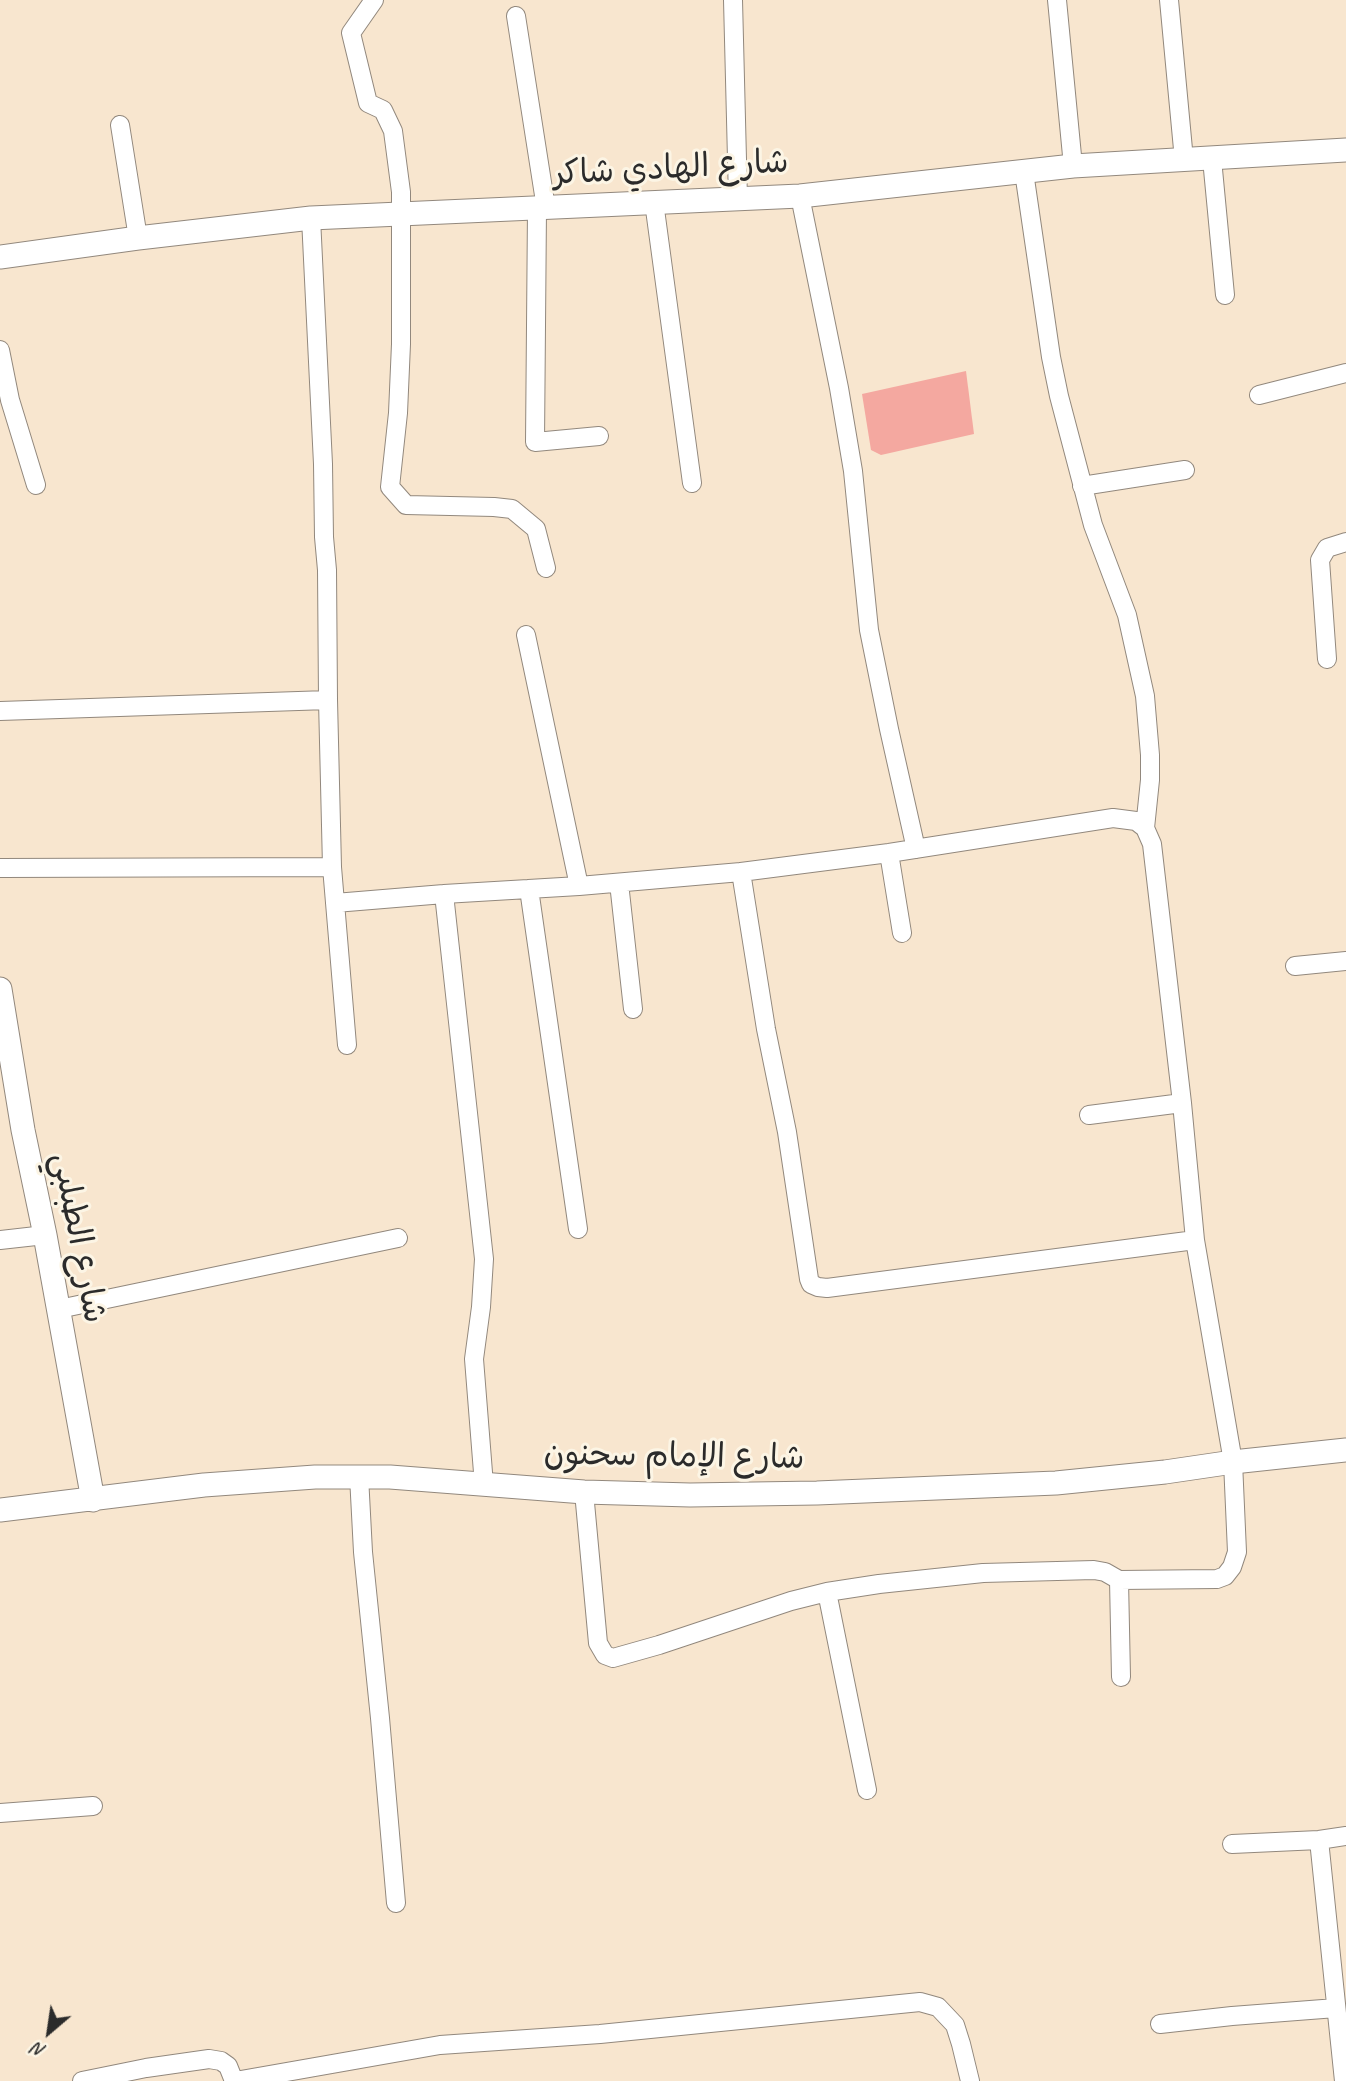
<!DOCTYPE html>
<meta charset="utf-8">
<style>
body{margin:0}
#map{position:relative;width:1346px;height:2081px;overflow:hidden;background:#f8e6cf;font-family:Caveat,sans-serif}
canvas{display:block}
.north{position:absolute;left:14px;top:1997px;width:70px;height:70px;-webkit-text-stroke:5px #fcf5e5;paint-order:stroke;rotate:209deg;font-size:19px;font-weight:700;line-height:28px;text-align:center;color:#2b2b2b}
.north::after{content:'';display:block;margin:auto;width:24px;height:32px;background:#2b2b2b;clip-path:polygon(50% 0,100% 100%,50% 72%,0 100%)}
</style>
<div id="map">
<canvas width="1346" height="2081"></canvas>
<div class="north">N</div>
</div>
<script>
const c = document.querySelector('canvas').getContext('2d');
c.lineJoin = 'round';
function fill(path, color) { c.fillStyle = color; c.fill(path, 'evenodd'); }
const shape = rows => new Path2D(rows.map(r => 'M' + r).join(''));
function strokePath(path, color, width, dash) { c.strokeStyle = color; c.lineWidth = width; c.lineCap = dash ? 'butt' : 'round'; c.setLineDash(dash || []); c.stroke(path); }
function write(font, color, halo, rows, align = 'center') {
  c.font = font + ' Caveat,"Playpen Sans Arabic",sans-serif'; c.lineWidth = 6; c.setLineDash([]); c.textBaseline = 'middle'; c.strokeStyle = halo; c.fillStyle = color; for (const [text, x, y, turn = 0] of rows) {
    c.save(); c.translate(x, y); c.rotate((+turn || 0) * Math.PI / 180); c.textAlign = isNaN(turn) ? turn : align; if (halo) c.strokeText(text, 0, 0); c.fillText(text, 0, 0); c.restore();
  }
}
const building = shape([
 [966,371,974,434,881,455,871,450,862,394]
]);
const minor = shape([
 [374,0,351,33,368,103,383,110,393,131,401,192,401,344,398,413,390,487,406,505,494,507,512,509,536,529,546,568],
 [733,0,738,199],
 [1057,0,1073,166],
 [1169,0,1184,160],
 [516,16,546,208],
 [120,125,138,238],
 [1212,159,1225,295],
 [1024,172,1051,357,1059,396,1093,525,1127,615,1145,696,1150,755,1150,780,1145,828],
 [800,196,839,388,853,471,869,630,889,729,916,849],
 [654,202,692,483],
 [537,209,535,442,599,436],
 [0,350,10,400,36,485],
 [1259,395,1346,373],
 [1082,486,1185,470],
 [526,635,579,886],
 [1327,659,1320,560,1327,548,1346,542],
 [328,700,332,867],
 [0,711,328,700,327,570,324,537,323,464,311,218],
 [889,853,902,933],
 [0,868,332,867,347,1045],
 [741,872,766,1029,787,1132,809,1279,811,1284,818,1287,827,1288,1195,1240],
 [619,883,633,1009],
 [529,889,578,1229],
 [444,894,484,1259,481,1307,474,1359,484,1485],
 [335,903,444,894,579,886,741,872,889,853,1113,818,1136,821,1145,828,1152,844,1182,1103,1195,1240,1233,1462,1237,1552,1232,1567,1225,1576,1217,1579,1119,1580,1105,1572,1094,1570,983,1573,879,1584,827,1592,791,1601,659,1645,613,1658,605,1655,598,1643,584,1492],
 [1295,966,1346,961],
 [1089,1115,1182,1103],
 [0,1240,45,1235],
 [59,1309,398,1238],
 [359,1476,363,1552,380,1718,396,1903],
 [1119,1580,1121,1677],
 [827,1592,867,1790],
 [0,1813,93,1806],
 [1319,1840,1344,2081],
 [1232,1844,1319,1840,1346,1836],
 [1160,2024,1232,2016,1336,2008],
 [82,2081,146,2068,209,2059,221,2061,228,2066,234,2081],
 [235,2081,440,2045,600,2034,920,2002,938,2007,955,2025,961,2044,970,2081]
]);
const tertiary = shape([
 [0,257,138,238,311,218,800,196,1073,166,1346,150],
 [0,989,23,1130,45,1235,93,1500],
 [0,1510,204,1485,315,1477,390,1477,584,1492,690,1495,817,1493,1056,1483,1165,1472,1233,1462,1346,1450]
]);
const streetNames = [
 ["شارع الهادي شاكر",671,169,-3],
 ["شارع الطبلبي",78,1238,79],
 ["شارع الإمام سحنون",674,1457,1]
];
fill(building, '#f4a8a0');
strokePath(minor, '#92887d', 20);
strokePath(tertiary, '#92887d', 25);
strokePath(minor, '#fff', 18);
strokePath(tertiary, '#fff', 23);
write('33px', '#2b2b2b', '#fcf5e5', streetNames);
</script>
